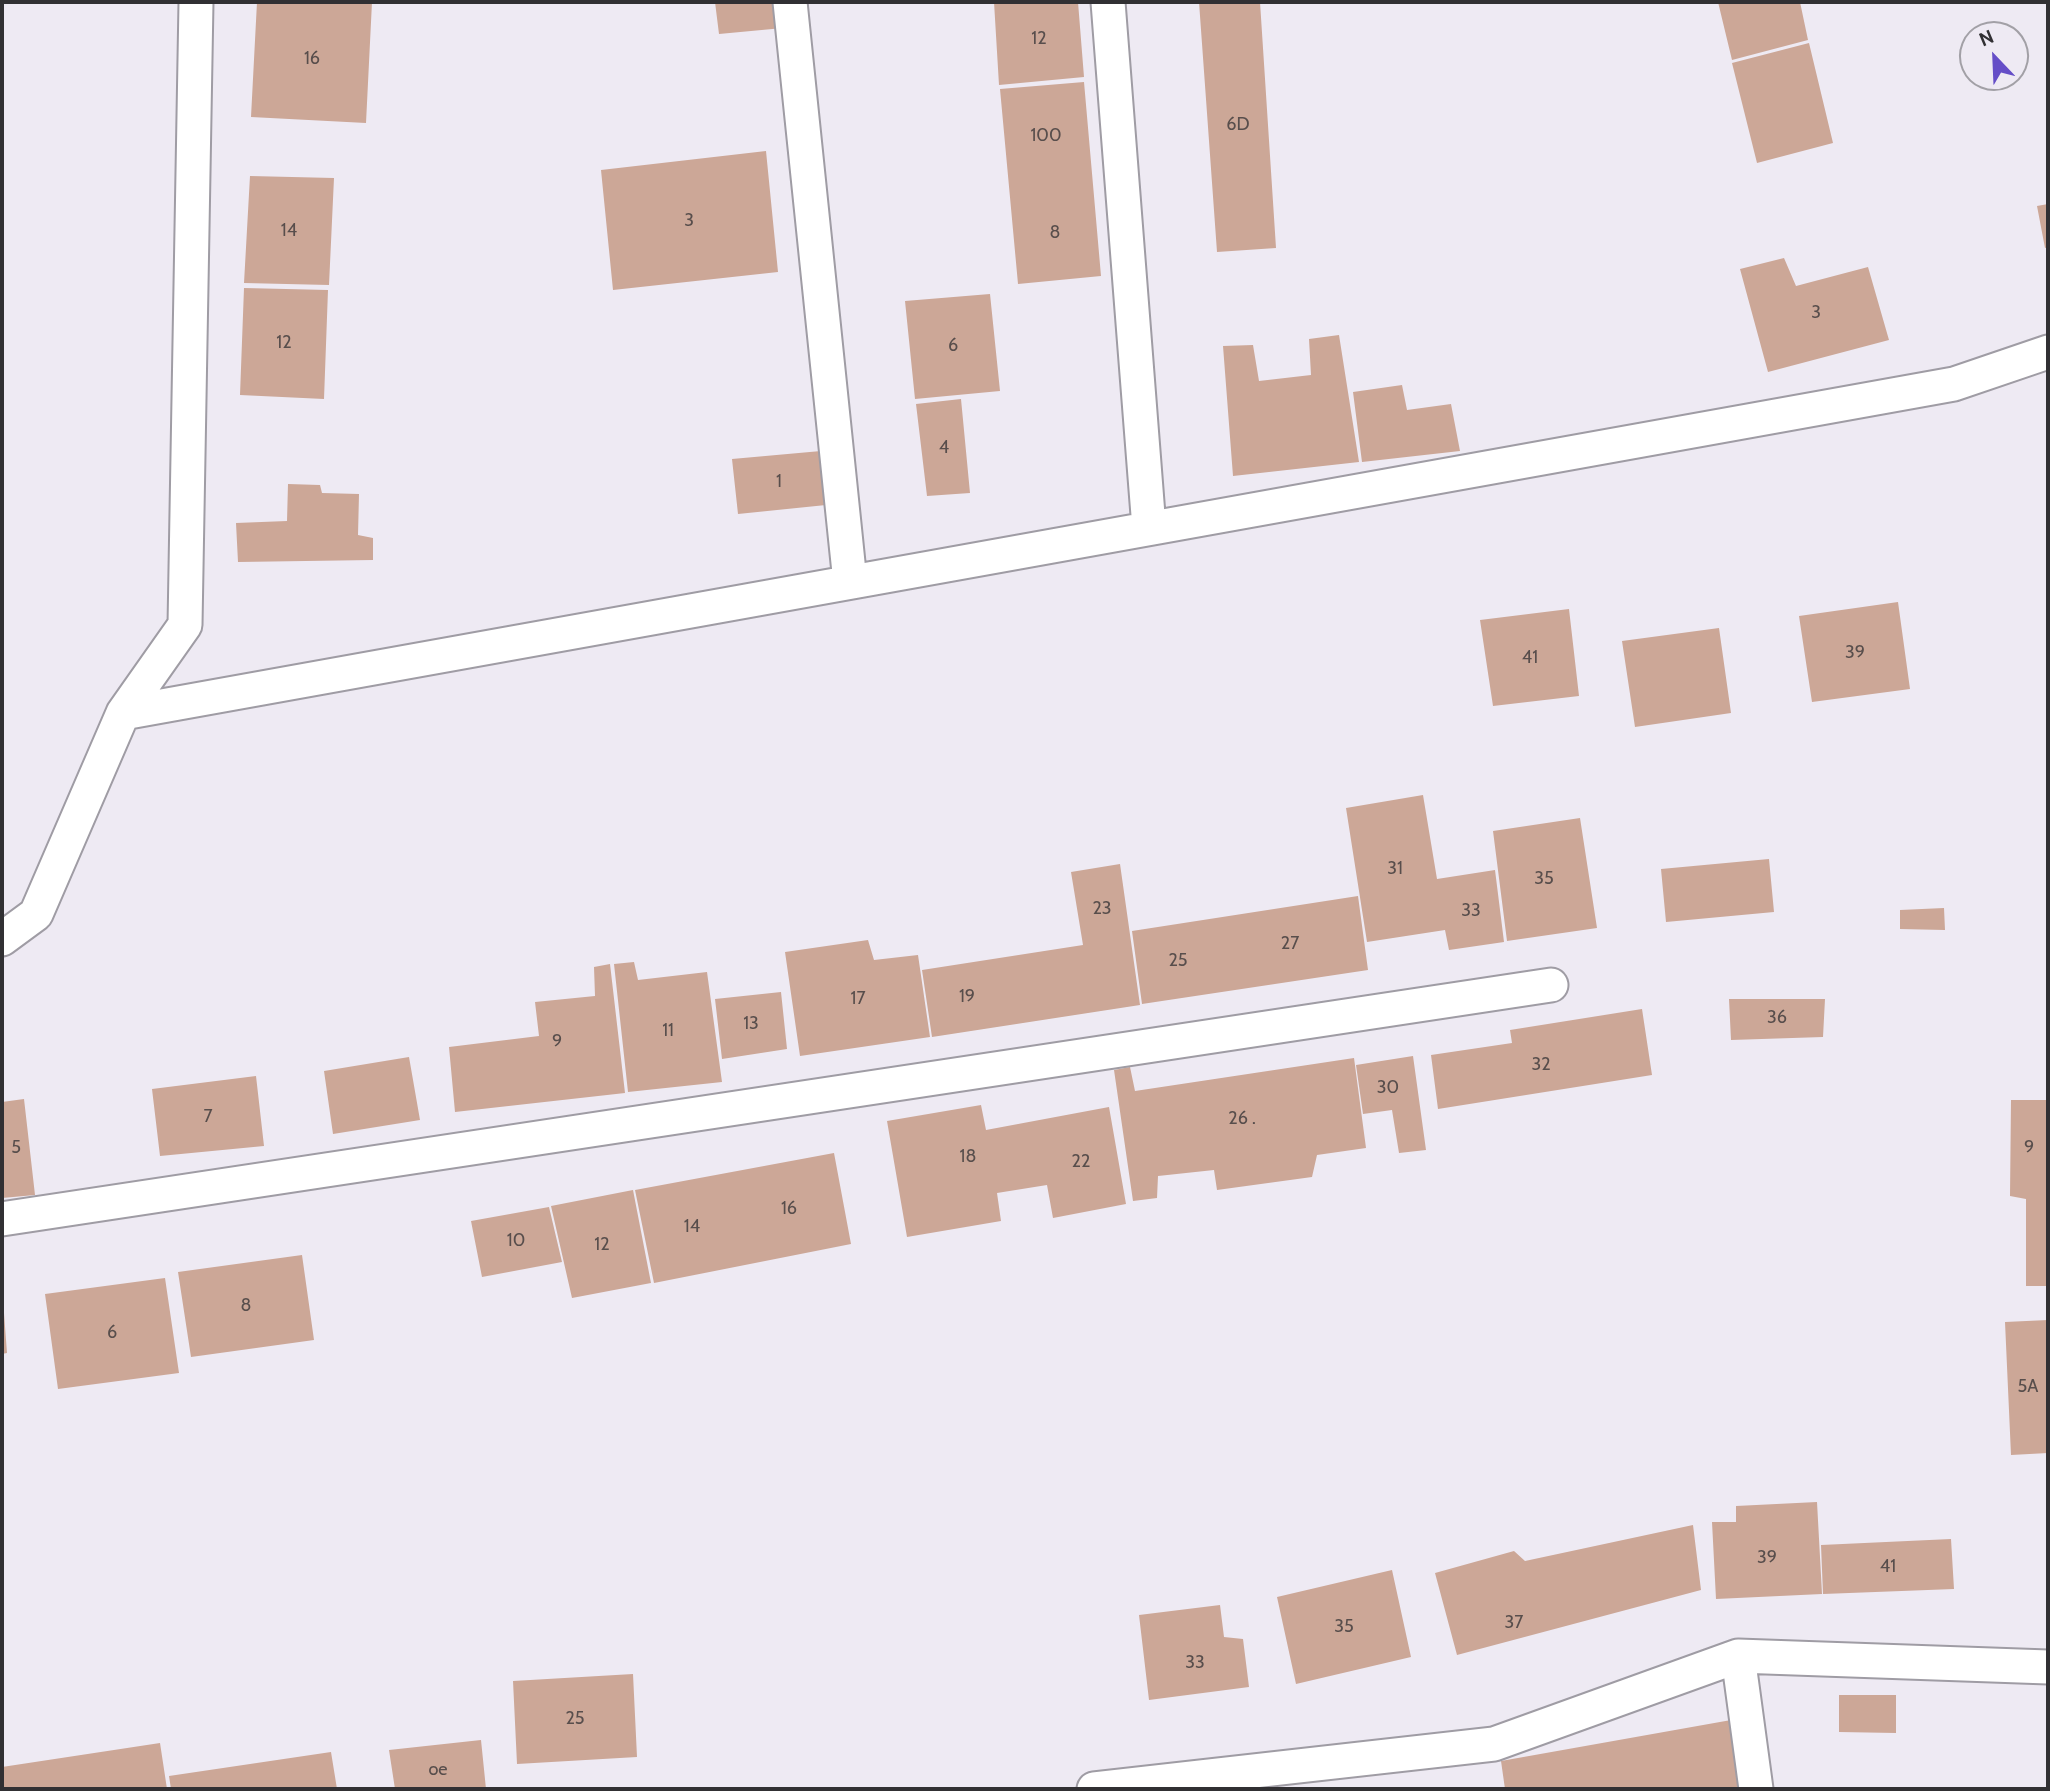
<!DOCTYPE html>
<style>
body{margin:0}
#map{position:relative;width:2050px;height:1791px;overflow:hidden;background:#eeeaf3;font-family:Cabin,sans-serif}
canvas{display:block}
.frame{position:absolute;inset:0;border:4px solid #313033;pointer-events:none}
.north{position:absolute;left:1959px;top:21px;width:70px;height:70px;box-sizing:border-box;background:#eeeaf3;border:2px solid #a2a0a6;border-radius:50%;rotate:337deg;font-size:19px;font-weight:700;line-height:28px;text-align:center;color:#313033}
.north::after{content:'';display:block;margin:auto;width:24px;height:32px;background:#654ec7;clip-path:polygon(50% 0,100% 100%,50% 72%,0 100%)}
</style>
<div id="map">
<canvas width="2050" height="1791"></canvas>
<div class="frame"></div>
<div class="north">N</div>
</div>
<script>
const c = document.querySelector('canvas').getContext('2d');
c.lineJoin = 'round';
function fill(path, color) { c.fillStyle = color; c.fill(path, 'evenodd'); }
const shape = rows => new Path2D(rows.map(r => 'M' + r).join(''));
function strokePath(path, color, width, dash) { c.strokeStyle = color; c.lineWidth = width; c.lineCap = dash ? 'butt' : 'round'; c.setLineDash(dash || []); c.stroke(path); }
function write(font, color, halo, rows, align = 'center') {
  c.font = font + ' Cabin,sans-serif'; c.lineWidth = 7; c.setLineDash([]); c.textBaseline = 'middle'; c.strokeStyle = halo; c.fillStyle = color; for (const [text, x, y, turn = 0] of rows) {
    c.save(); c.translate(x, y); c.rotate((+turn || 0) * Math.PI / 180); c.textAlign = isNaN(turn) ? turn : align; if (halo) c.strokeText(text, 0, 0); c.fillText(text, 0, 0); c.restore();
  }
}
const building = shape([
 [257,2,372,2,366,123,251,117],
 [715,2,781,2,783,28,719,34],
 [994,2,1078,2,1084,77,999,85],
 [1199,2,1260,2,1276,248,1217,252],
 [1718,2,1800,2,1808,40,1732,60],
 [1809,43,1833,143,1757,163,1732,63],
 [1084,82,1101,276,1018,284,1000,89],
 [766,151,778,272,613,290,601,170],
 [250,176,334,178,329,285,244,283],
 [2048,204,2048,247,2045,248,2037,206],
 [1784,258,1796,286,1868,267,1889,340,1768,372,1740,269],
 [244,288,328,290,324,399,240,395],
 [990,294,1000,391,915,399,905,301],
 [1339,335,1359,462,1233,476,1223,346,1253,345,1259,381,1311,375,1309,339],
 [1402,385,1407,410,1451,404,1460,451,1362,462,1353,392],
 [961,399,970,493,927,496,916,404],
 [821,451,826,505,738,514,732,459],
 [288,484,320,485,322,493,359,494,358,535,373,538,373,560,238,562,236,523,287,521],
 [1898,602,1910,689,1812,702,1799,616],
 [1569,609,1579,696,1493,706,1480,620],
 [1719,628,1731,713,1635,727,1622,641],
 [1423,795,1437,879,1495,870,1504,942,1449,950,1445,930,1367,942,1346,808],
 [1580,818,1597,928,1507,941,1493,831],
 [1769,859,1774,912,1666,922,1661,869],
 [1120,864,1140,1005,932,1037,922,970,1083,945,1071,872],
 [1358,896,1368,970,1142,1004,1132,931],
 [1944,908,1945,930,1900,929,1900,910],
 [868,940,874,960,918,955,930,1037,800,1056,785,952],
 [634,962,638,980,707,972,722,1082,628,1092,614,964],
 [610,964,625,1093,455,1112,449,1047,539,1036,535,1002,595,996,594,967],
 [781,992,787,1049,722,1059,715,999],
 [1729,999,1825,999,1823,1037,1731,1040],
 [1642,1009,1652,1075,1438,1109,1431,1055,1512,1043,1510,1030],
 [1413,1056,1426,1150,1399,1153,1392,1110,1363,1114,1356,1065],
 [409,1057,420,1120,333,1134,324,1071],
 [1354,1058,1366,1148,1317,1155,1312,1177,1217,1190,1214,1170,1158,1176,1157,1198,1133,1201,1114,1070,1130,1067,1135,1091],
 [256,1076,264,1146,160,1156,152,1089],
 [24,1099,35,1195,2,1198,2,1102],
 [2011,1100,2048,1100,2048,1286,2026,1286,2026,1199,2010,1196],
 [981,1105,986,1130,1109,1107,1126,1204,1053,1218,1047,1185,997,1193,1001,1221,907,1237,887,1121],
 [834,1153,851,1244,654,1283,635,1190],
 [633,1190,651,1283,572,1298,551,1206],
 [549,1207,562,1262,482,1277,471,1221],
 [302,1255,314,1340,191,1357,178,1272],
 [165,1278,179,1373,58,1389,45,1294],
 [2,1313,4,1313,7,1353,2,1354],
 [2048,1320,2048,1453,2011,1455,2005,1322],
 [1817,1502,1822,1594,1716,1599,1712,1522,1736,1522,1736,1506],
 [1693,1525,1701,1590,1457,1655,1435,1573,1514,1551,1525,1561],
 [1951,1539,1954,1589,1823,1594,1821,1545],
 [1392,1570,1411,1657,1296,1684,1277,1597],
 [1220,1605,1224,1637,1243,1639,1249,1687,1149,1700,1139,1615],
 [633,1674,637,1757,517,1764,513,1681],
 [1839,1695,1896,1695,1896,1733,1839,1732],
 [1748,1717,1756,1789,1505,1789,1501,1761],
 [481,1740,486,1789,395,1789,389,1750],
 [160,1743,167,1789,2,1789,2,1767],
 [331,1752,337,1789,171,1789,169,1776]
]);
const street = shape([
 [790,2,850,582],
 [1108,2,1149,528],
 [123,713,1954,384,2048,352],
 [2,939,36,914,123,713,185,625,196,2],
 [2,1219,1551,985],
 [1738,1656,1756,1789],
 [1094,1789,1494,1744,1738,1656,2048,1667]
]);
const numberNames = [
 ["12",1039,39],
 ["16",312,59],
 ["6D",1238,125],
 ["100",1046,136],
 ["3",689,221],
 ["14",289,231],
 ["8",1055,233],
 ["3",1816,313],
 ["12",284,343],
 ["6",953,346],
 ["4",944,448],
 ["1",779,482],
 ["39",1855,653],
 ["41",1530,658],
 ["31",1395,869],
 ["35",1544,879],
 ["23",1102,909],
 ["33",1471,911],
 ["27",1290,944],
 ["25",1178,961],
 ["19",967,997],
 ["17",858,999],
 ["36",1777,1018],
 ["13",751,1024],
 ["11",668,1031],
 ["9",557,1042],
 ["32",1541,1065],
 ["30",1388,1088],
 ["7",208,1117],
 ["26 .",1242,1119],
 ["5",16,1148],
 ["9",2029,1148],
 ["18",968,1157],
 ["22",1081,1162],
 ["16",789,1209],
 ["14",692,1227],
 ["10",516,1241],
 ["12",602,1245],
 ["8",246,1306],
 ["6",112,1333],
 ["5A",2028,1387],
 ["39",1767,1558],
 ["41",1888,1567],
 ["37",1514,1623],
 ["35",1344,1627],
 ["33",1195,1663],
 ["25",575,1719],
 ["oe",438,1770]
];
fill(building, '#cca797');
strokePath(street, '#9f9ca4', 37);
strokePath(street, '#fff', 33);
write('18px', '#584e4c', null, numberNames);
</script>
